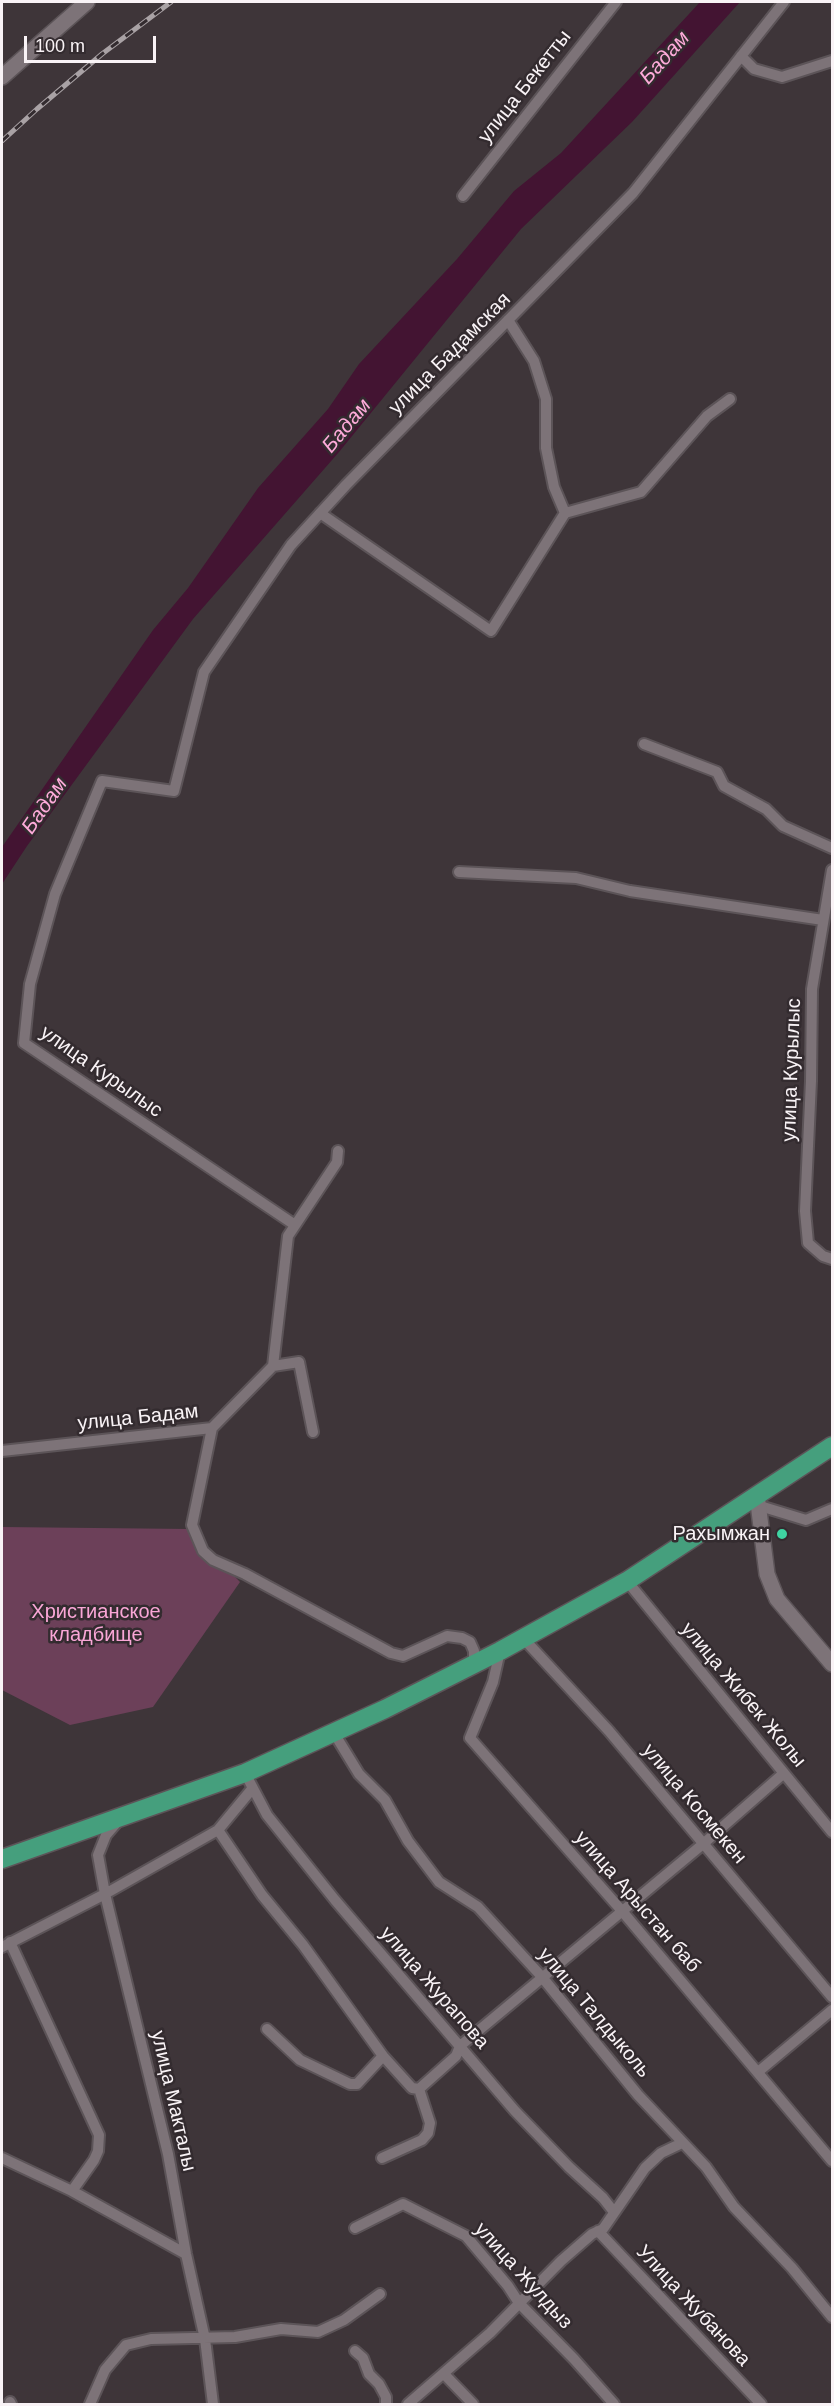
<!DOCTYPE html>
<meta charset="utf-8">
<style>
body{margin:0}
#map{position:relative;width:834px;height:2406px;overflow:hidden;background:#3e3539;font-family:Helvetica,sans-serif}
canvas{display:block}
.frame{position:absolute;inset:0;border:3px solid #f9f3f6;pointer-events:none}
.scale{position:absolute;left:24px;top:36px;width:132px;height:27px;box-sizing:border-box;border:3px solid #f9f3f6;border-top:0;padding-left:8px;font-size:18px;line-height:21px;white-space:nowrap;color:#f9f3f6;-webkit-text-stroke:4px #332b2f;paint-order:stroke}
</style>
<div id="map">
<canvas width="834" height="2406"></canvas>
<div class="frame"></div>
<div class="scale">100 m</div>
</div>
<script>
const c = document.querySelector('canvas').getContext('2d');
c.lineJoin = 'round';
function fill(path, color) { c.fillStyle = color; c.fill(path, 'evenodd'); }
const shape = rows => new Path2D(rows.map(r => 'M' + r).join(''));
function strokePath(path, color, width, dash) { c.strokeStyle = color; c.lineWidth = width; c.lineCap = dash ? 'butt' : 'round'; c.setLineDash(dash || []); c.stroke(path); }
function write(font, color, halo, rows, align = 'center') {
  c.font = font + ' Helvetica,sans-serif'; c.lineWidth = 5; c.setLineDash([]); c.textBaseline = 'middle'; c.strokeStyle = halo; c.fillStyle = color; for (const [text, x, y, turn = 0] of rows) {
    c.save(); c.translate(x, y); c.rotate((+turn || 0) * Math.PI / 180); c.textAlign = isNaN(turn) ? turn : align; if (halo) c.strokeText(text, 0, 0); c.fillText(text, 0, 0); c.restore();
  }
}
const green = shape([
 [2,1527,189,1529,240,1582,153,1707,70,1725,2,1690]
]);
const water = shape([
 [700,2,740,2,632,122,521,229,339,452,193,619,27,846,2,884,2,847,153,630,188,588,258,488,328,409,359,364,457,259,514,191,561,153]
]);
const street = shape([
 [741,56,754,69,782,77,832,61],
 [463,196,616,2],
 [320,513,491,631,565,513,554,487,546,448,546,399,534,361,508,320],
 [565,513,641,492,707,416,730,399],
 [644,744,717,772,724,786,766,809,783,826,832,848],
 [832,870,812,989,811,1081,805,1211,808,1243,823,1256,832,1259],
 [459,872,576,878,630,891,823,920],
 [295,1225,24,1043,30,984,55,894,102,781,174,791,204,672,291,545,346,485,633,193,784,2],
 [273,1366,299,1362,313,1432],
 [212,1428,192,1525,203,1551,213,1560,245,1574,391,1653,403,1656,447,1636,462,1638,470,1642,474,1651,474,1664],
 [2,1451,212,1428,273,1366,288,1236,337,1162,338,1151],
 [760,1506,806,1520,832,1509],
 [627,1581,832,1832],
 [523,1638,609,1731,832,1997],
 [500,1651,493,1682,470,1738,622,1911,832,2161],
 [334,1733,359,1774,385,1800,408,1841,439,1882,478,1907,542,1977,638,2095,706,2167,734,2207,792,2268,832,2317],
 [245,1773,267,1815,335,1900,515,2111,569,2167,603,2198,614,2212],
 [119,1820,106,1835,98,1855,105,1894,168,2154,186,2254,205,2339,213,2404],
 [218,1830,252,1789],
 [10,1942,99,2135,98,2151,94,2160,72,2191],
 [2,1947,105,1894,218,1830,262,1895,303,1945,383,2056],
 [267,2029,300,2060,350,2084,357,2084,383,2056,412,2088,419,2089,456,2056,460,2046,703,1844,784,1773],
 [758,2072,832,2010],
 [2,2158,72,2191,186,2254],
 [382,2158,422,2140,428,2133,430,2123,419,2089],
 [355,2228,403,2204,466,2236,508,2286,519,2303,574,2359,614,2404],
 [598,2231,761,2404],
 [355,2351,363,2358,369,2374,379,2384,386,2397,386,2404],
 [444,2374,473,2404],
 [10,2402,11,2404],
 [90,2404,105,2370,126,2345,151,2339,235,2337,281,2329,318,2332,344,2320,380,2294],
 [408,2404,490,2333,561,2261,592,2234,603,2229,645,2168,661,2153,682,2143]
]);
const secondary = shape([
 [2,77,87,2],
 [757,1495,767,1574,777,1599,832,1664]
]);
const highway = shape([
 [2,1859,245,1773,385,1709,500,1651,627,1581,832,1446]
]);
const rail = shape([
 [2,141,37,109,102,54,171,2]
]);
const markers = [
 [782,1534,6,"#3fd4a2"]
];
const streetNames = [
 ["улица Бекетты",525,87,-52],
 ["улица Бадамская",450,354,-45],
 ["улица Курылыс",792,1070,-88],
 ["улица Курылыс",101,1072,35],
 ["улица Бадам",138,1418,-6],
 ["улица Жибек Жолы",743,1695,50],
 ["улица Космекен",694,1804,50],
 ["улица Арыстан баб",637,1902,49],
 ["улица Журапова",434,1988,49],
 ["улица Талдыколь",594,2013,50],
 ["улица Макталы",173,2101,77],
 ["улица Жулдыз",523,2276,48],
 ["Улица Жубанова",693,2306,47]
];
const poiNames = [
 ["Рахымжан",770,1534]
];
const parkNames = [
 ["Христианское",96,1612],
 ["кладбище",96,1635]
];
const waterNames = [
 ["Бадам",665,58,-48],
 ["Бадам",347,426,-50],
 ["Бадам",45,806,-55]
];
fill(green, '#6c4059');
fill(water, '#431432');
strokePath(street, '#5c5458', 14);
strokePath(secondary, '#5c5458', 18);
strokePath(highway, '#5c5458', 21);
strokePath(street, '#7d7378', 10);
strokePath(secondary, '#7d7378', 15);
strokePath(highway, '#459f7d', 18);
strokePath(rail, '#a9a2a5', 5);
strokePath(rail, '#332b2f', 3, [9]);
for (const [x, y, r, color] of markers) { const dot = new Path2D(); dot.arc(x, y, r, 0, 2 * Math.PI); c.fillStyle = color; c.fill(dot); strokePath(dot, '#332b2f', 2); }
write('20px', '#f9f3f6', '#332b2f', streetNames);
write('20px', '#f9f3f6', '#332b2f', poiNames, 'right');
write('20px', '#f9a6d6', '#332b2f', parkNames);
write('italic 21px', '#feabda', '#332b2f', waterNames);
</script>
